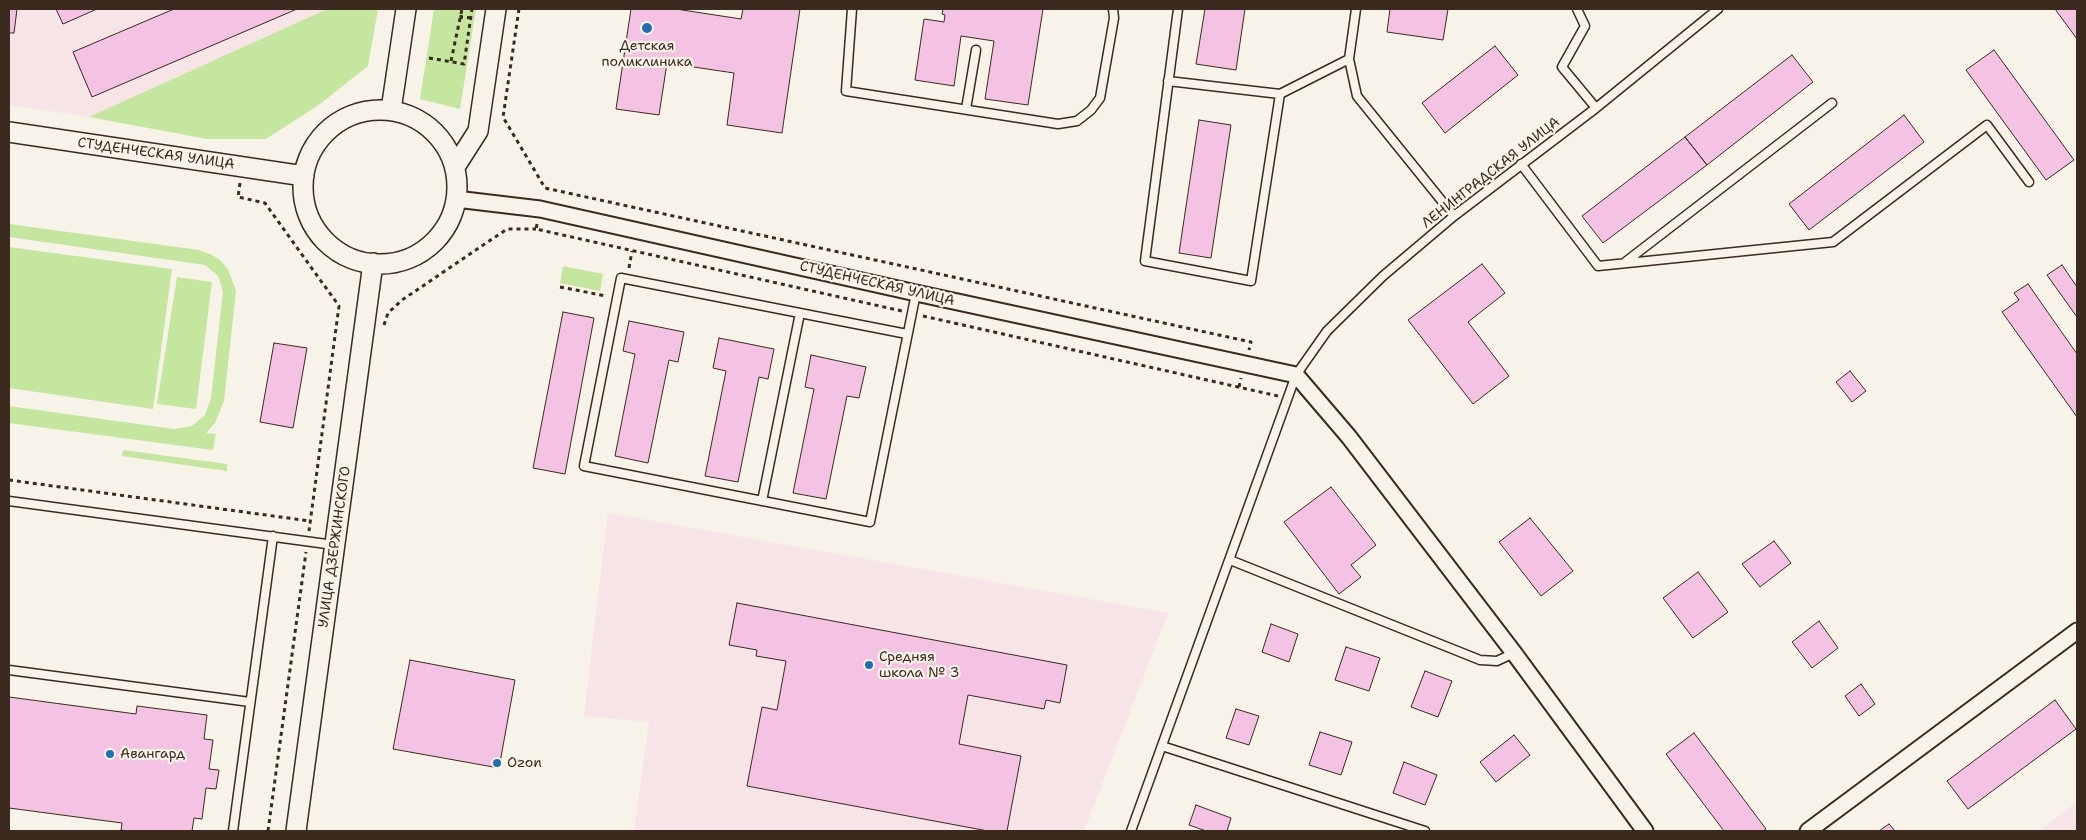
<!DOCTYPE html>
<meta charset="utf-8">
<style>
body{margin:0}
#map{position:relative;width:2086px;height:840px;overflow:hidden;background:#f7f3e8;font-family:"Shantell Sans",sans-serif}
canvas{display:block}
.frame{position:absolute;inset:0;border:10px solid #3b2a1e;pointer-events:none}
</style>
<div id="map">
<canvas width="2086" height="840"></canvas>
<div class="frame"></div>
</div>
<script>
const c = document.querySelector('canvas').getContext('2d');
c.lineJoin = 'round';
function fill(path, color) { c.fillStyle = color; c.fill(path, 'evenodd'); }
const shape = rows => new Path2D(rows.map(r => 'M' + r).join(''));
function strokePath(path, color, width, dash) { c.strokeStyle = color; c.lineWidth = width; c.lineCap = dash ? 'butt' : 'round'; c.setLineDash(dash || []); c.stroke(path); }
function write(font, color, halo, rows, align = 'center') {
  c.font = font + ' "Shantell Sans",sans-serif'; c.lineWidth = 4.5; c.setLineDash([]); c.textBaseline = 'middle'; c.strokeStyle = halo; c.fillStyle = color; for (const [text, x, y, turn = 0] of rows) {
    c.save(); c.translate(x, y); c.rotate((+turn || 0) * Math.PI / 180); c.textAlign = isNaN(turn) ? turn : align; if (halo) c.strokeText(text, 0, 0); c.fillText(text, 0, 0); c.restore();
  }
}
const built = shape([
 [9,9,327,9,89,117,9,105],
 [608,513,1168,613,1084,831,634,831,649,722,584,716],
 [2077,802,2077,831,2039,831]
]);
const green = shape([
 [327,9,378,9,368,66,320,104,266,139,207,139,89,117],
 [434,9,476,9,460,109,420,99],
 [9,224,199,250,210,254,220,260,228,269,236,291,224,401,215,423,206,433,216,434,213,450,9,423,9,406,174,429,192,426,205,415,211,398,223,292,218,276,205,265,9,237],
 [9,247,172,269,153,409,9,388],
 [563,266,603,274,600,291,560,283],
 [177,277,212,282,196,409,157,404],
 [123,450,227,464,227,471,122,456]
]);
const building = shape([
 [9,9,17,9,14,33,9,33,9,9],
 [56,9,97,9,63,24,56,9],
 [174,9,297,9,92,97,73,52,174,9],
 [631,9,676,9,741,19,743,9,800,9,782,133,727,125,734,73,667,63,659,115,616,109,631,9],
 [943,9,1043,9,1028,105,985,99,994,41,961,36,954,86,915,80,924,19,944,22,945,15,942,14,943,9],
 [1205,9,1245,9,1236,70,1196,64,1205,9],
 [1390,9,1448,9,1443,40,1387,32,1390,9],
 [2055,9,2077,9,2077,39,2055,9],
 [1495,46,1518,75,1445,133,1422,103,1495,46],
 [1994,50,2074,160,2046,180,1966,70,1994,50],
 [1792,55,1813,82,1707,165,1685,137,1792,55],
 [1904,115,1924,142,1809,230,1789,204,1904,115],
 [1199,120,1231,125,1211,258,1179,253,1199,120],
 [1685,137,1707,165,1603,243,1582,216,1685,137],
 [1482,264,1505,293,1468,322,1509,376,1473,404,1408,320,1482,264],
 [2062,265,2077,287,2077,317,2047,275,2062,265],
 [2028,284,2077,354,2077,417,2002,312,2019,300,2014,293,2028,284],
 [563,312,594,318,565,474,533,468,563,312],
 [629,321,684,332,678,362,669,360,648,463,615,456,635,354,623,351,629,321],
 [719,338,774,349,768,379,759,377,738,482,705,476,726,371,713,368,719,338],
 [274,343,307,348,293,428,260,422,274,343],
 [811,355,866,367,859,398,847,396,826,499,793,493,814,389,805,387,811,355],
 [1850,371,1866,391,1852,402,1836,382,1850,371],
 [1331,487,1376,545,1351,565,1361,577,1339,594,1284,522,1331,487],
 [1530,518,1573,571,1541,596,1499,542,1530,518],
 [1774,541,1791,563,1760,587,1742,564,1774,541],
 [1698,572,1728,612,1693,638,1663,598,1698,572],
 [737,603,1067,665,1060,703,1046,700,1044,709,968,695,959,744,1021,756,1007,831,988,831,747,786,762,707,777,710,786,661,756,656,757,650,729,645,737,603],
 [1819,621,1838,648,1812,668,1792,642,1819,621],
 [1271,624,1298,634,1289,662,1262,652,1271,624],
 [1346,647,1380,658,1369,691,1335,680,1346,647],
 [410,660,515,680,499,768,393,749,410,660],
 [1425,671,1452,681,1438,717,1411,707,1425,671],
 [1861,684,1875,704,1859,716,1845,696,1861,684],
 [9,697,136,714,137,706,207,715,204,739,213,740,209,769,219,770,216,789,206,788,202,819,194,818,192,831,128,831,121,830,122,823,9,808,9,697],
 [2055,700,2076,729,1968,809,1947,781,2055,700],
 [1236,709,1259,716,1249,745,1226,738,1236,709],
 [1320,732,1352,742,1341,775,1309,765,1320,732],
 [1694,733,1766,829,1763,831,1724,831,1666,754,1694,733],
 [1514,735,1530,755,1496,782,1480,762,1514,735],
 [1404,762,1437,775,1425,805,1393,793,1404,762],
 [1196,805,1231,818,1227,831,1206,831,1189,825,1196,805],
 [1889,824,1895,831,1879,831,1889,824]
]);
const path = shape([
 [519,9,503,117,545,188,1251,342,1249,350],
 [461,15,461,17,471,18],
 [429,58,464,64,472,9],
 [451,61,462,9],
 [240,183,238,197,265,203,339,306,309,531],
 [537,224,536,229,902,311],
 [629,268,632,251],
 [560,287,606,296],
 [923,316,1278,396],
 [384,325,388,313,402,300,507,229,536,229],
 [1239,387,1241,378],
 [9,480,310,521],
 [268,831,306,552]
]);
const service = shape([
 [852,9,846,91,1058,124,1077,121,1091,110,1100,98,1114,18,1113,9],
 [1178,9,1145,261,1251,281,1280,94,1349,59],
 [1356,9,1349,59,1357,96,1454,216],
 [1577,9,1585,26,1562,67,1596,108],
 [1168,81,1280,94],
 [966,109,976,50],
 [1521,164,1598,266,1833,242,1987,125,2029,182],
 [1624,263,1832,103],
 [907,334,621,278,584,466,870,522,916,293],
 [9,501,334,545],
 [762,501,800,313],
 [1230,560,1480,660,1497,661,1514,653],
 [9,670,250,702],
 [1162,746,1425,831],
 [233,831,273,536],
 [1131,831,1296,375,1327,331,1383,276,1454,216,1596,108,1718,9]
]);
const minor = shape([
 [456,199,540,209,916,293,1296,375,1349,437,1514,653,1645,831],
 [1808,831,2077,631]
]);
const tertiary = shape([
 '303 187a77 77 0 1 1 154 0a77 77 0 1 1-154 0Z',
 [391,110,406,9],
 [9,132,304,176],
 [455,167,478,131,496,9],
 [296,831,373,263]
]);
const markers = [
 [647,28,6,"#1f6fb2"],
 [869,665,5,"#1f6fb2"],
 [110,754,5,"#1f6fb2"],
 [497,763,5,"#1f6fb2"]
];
const poiNames = [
 ["Детская",647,46,"center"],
 ["поликлиника",647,62,"center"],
 ["Средняя",879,657],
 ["школа № 3",879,673],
 ["Авангард",120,754],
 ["Ozon",507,763]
];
const streetNames = [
 ["СТУДЕНЧЕСКАЯ УЛИЦА",156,154,8],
 ["ЛЕНИНГРАДСКАЯ УЛИЦА",1491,173,-38],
 ["СТУДЕНЧЕСКАЯ УЛИЦА",877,284,13],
 ["УЛИЦА ДЗЕРЖИНСКОГО",335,547,-82]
];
fill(built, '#f6e4e6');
fill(green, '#c4e69f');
fill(building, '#f4c2e2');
strokePath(building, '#3b2a1e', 1);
strokePath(service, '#3b2a1e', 11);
strokePath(minor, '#3b2a1e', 19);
strokePath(tertiary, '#3b2a1e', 22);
strokePath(path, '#3b2a1e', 3, [4, 4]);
strokePath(service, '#f7f3e8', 8);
strokePath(minor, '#f7f3e8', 15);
strokePath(tertiary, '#f7f3e8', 19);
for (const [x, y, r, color] of markers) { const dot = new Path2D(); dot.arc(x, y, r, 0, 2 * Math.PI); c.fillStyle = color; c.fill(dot); strokePath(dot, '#f7f3e8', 2); }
write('14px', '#3b2a1e', '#f7f3e8', poiNames, 'left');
write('14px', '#3b2a1e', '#f7f3e8', streetNames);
</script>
